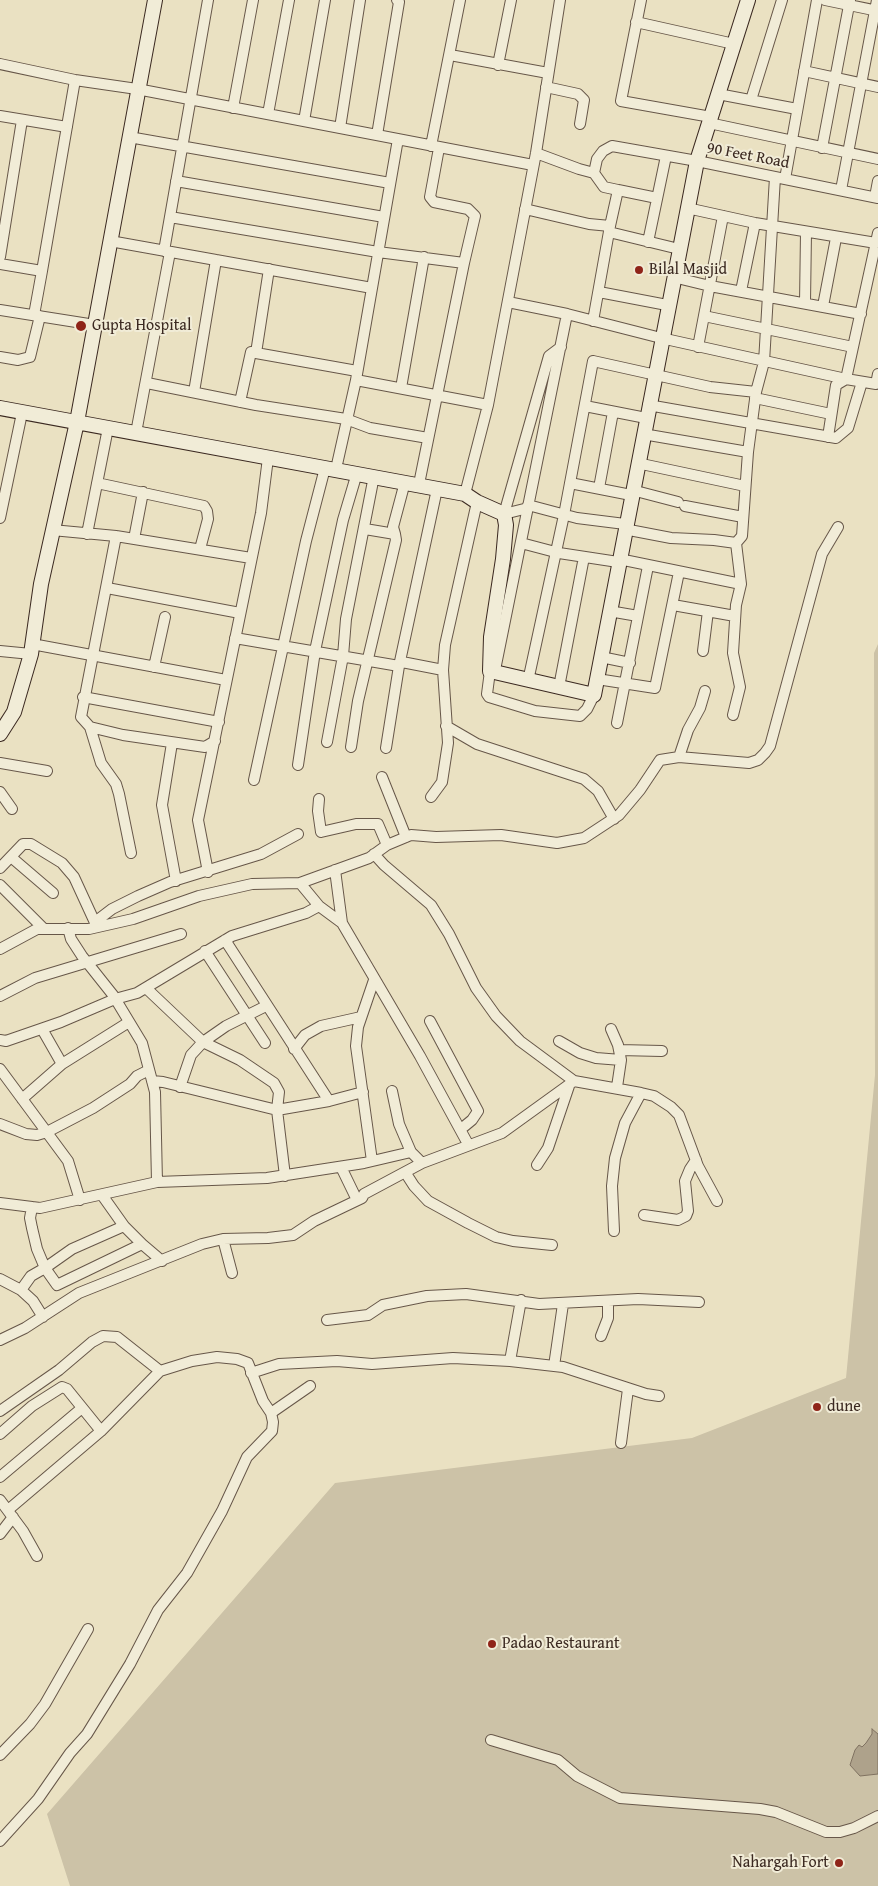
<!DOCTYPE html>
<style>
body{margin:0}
canvas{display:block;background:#eae1c2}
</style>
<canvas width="878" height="1886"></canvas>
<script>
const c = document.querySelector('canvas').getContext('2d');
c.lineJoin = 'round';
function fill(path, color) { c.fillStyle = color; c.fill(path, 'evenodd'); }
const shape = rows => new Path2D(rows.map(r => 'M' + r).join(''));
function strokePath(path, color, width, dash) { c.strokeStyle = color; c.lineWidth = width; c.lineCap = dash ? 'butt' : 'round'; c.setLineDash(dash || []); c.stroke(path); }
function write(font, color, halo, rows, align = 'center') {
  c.font = font + ' "Gentium Book Plus",serif'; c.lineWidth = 4; c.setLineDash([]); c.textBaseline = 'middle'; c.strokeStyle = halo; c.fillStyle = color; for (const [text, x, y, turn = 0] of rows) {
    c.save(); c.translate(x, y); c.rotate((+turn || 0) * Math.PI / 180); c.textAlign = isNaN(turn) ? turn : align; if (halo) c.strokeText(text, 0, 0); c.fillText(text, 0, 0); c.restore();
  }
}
const green = shape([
 [878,644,878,1886,70,1886,47,1814,335,1483,692,1438,846,1378,875,1075,874,653]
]);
const water = shape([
 [872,1729,878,1734,878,1774,860,1776,850,1765,855,1750,859,1745,862,1747,866,1743,872,1734,872,1729]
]);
const street = shape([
 [641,0,621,101,711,117],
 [825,0,878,11],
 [636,22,734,44],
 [450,55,548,73],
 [0,64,75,80,137,89,533,165],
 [498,65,511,0],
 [804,71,878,87],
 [546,87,578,94,584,100,580,124],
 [718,94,797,109],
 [751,100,782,0],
 [233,108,253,0],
 [268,114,289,0],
 [0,116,67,127],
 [304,121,325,0],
 [709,123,878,159],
 [340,128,360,0],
 [377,135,399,2,397,0],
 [129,137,390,183],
 [398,139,356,380,488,405],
 [431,146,460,0],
 [439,148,430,197,434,202,468,209,475,216,464,263],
 [822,148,850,0],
 [536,153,579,169,594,173,597,159,603,151,612,146,697,161,878,198],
 [594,173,604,187,618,190],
 [785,179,817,0],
 [176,181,384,217],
 [841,190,877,0],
 [875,197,878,181],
 [687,208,755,223,876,243],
 [525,209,589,224,610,226,593,321],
 [170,217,378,252,464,263,419,484],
 [610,226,618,190,657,198],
 [609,232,679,249],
 [110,241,372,288],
 [648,242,666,156],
 [164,251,208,0],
 [0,257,22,120],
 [0,264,42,271,34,315],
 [269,269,256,353,357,371],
 [42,271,75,80],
 [673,277,710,286,861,314],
 [741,291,755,223],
 [599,292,667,305],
 [508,302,567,314],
 [805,303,806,232],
 [823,306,836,238],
 [0,310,95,325],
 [704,316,853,347],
 [698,347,723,216],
 [0,357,18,360,30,357,40,316],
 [147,383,256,405,346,419,370,428,428,438],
 [401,388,424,257],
 [194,392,216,260],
 [755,398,831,414],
 [240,402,251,352,256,353],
 [648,405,836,438,848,428,862,382],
 [585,406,646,418],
 [136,433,170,252],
 [643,434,748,452],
 [828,437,836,385,846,379,876,384,878,374],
 [637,463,745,486],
 [336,469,356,380],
 [97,483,204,506,207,511,208,519,200,549],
 [570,483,631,495],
 [599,488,613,412],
 [632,490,678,502],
 [465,494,488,405,536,153,560,0],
 [528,505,577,518,625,524],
 [685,506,743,517],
 [504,514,549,356,561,347],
 [504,514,528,508],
 [0,518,22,413],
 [624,529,671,538,714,540,736,543,742,536,748,452,756,392,764,362,775,177],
 [52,530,116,536,251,558],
 [87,534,108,428],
 [395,534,393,527,405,482],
 [116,536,81,717,90,727,123,735,205,747,215,741],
 [134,539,143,492],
 [521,543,559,553,618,562],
 [736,543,741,584],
 [619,559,741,584,736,605,733,653,740,687,733,715],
 [107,588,240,613],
 [673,605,735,616],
 [609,611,638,616],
 [235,638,399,666,437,489],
 [32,644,226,680],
 [0,651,31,654],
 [703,651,708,611],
 [601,657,630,663],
 [402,662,443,670],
 [154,667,165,617],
 [495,670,567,314,661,338,846,379,878,233],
 [490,671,487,694,489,697,535,711,580,716,587,709,594,695],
 [597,679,655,688,679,572],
 [528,681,564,515,593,361,710,387,756,392],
 [559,687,584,557],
 [83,697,219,722],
 [617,723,648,566],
 [446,726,477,744,584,779,598,791,614,819],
 [90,727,101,763,116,784,119,794,131,853],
 [327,742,343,656,346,619,374,476],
 [172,743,162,805,176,881],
 [351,747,358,701,396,540,395,534,365,529],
 [386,748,399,666],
 [679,757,749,763,758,760,765,753,770,746,822,554,838,527],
 [0,763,47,771],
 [298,765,315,651,343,520,357,473],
 [382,777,406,837],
 [254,780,306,541,325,468],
 [0,792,12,809],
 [431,797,442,782,448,743,443,670,445,645,477,502],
 [319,799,318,811,321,832,356,824,378,824,387,845],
 [374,854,384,865,431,905,449,934,476,988,496,1016,520,1041,574,1081,641,1093,654,1096,671,1107,679,1115,698,1166,717,1201],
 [11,857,53,893],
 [0,868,23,844,31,844,62,863,74,877,97,927],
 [208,872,198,820,261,513,268,458],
 [300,883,319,906,342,923,335,870],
 [0,885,43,928],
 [95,922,112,909,138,896,170,882,261,854,298,834],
 [342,923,420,1056,468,1144],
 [68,928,71,939,82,956,113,995,142,1043,155,1092,157,1182],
 [225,940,329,1101,363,1092],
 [0,949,37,929,89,929,133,919,199,896,252,884,300,883,369,858,387,845,411,835,436,837,501,835,557,843,584,838,619,815,640,790,660,760,679,757,688,730,700,708,705,691],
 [205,951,265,1043],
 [146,988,203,1042,226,1026,266,1006],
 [0,996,35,978,181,934],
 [430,1021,478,1111,472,1120,461,1129],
 [611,1029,618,1045,621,1060,617,1087],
 [0,1040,6,1041,61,1022,115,999,137,993,232,936,306,913,319,906],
 [559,1041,580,1053,596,1058,621,1060],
 [294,1049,305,1035,321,1026,361,1017],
 [619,1050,662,1051],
 [62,1064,129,1022],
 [0,1069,68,1161,80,1200],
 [152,1081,163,1082,277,1110,329,1101],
 [180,1087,191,1055,203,1042,240,1060,274,1083,279,1092,277,1110,285,1176],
 [392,1091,399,1124,411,1152],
 [22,1099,62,1064,42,1029],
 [0,1124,26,1134,37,1135,47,1132,93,1108,130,1084,137,1076,149,1070],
 [372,1161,356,1046,358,1027,374,980],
 [537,1165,548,1148,569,1086],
 [341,1167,357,1200],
 [405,1172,414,1186,428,1201,468,1223,496,1237,513,1241,552,1245],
 [102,1195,124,1226],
 [0,1203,40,1208,157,1182,267,1178,364,1163,411,1152,422,1163,502,1133,574,1081],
 [644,1215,678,1220,686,1216,688,1211,685,1181,690,1169,696,1160],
 [124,1226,142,1244,57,1285,45,1268,72,1249,124,1226],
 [614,1231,612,1186,615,1158,625,1123,641,1093],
 [223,1239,232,1273],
 [142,1244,162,1261],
 [0,1279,21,1290,31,1276,45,1268,37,1249,32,1228,30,1218,32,1207],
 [21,1290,33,1301,43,1317],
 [327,1320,368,1315,383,1305,427,1296,466,1294,539,1304,638,1299,699,1302],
 [601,1336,608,1318,608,1301],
 [0,1340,25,1328,79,1293,202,1244,223,1239,268,1238,293,1235,314,1221,362,1198,364,1194,422,1163],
 [510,1361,521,1300],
 [554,1366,563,1304],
 [251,1373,279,1364,337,1361,372,1364,453,1358,510,1361,563,1367,646,1394,659,1396],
 [0,1411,59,1370,92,1342,103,1336,117,1337,160,1371,101,1431,8,1510],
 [271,1413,310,1386],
 [0,1434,32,1406,62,1387,67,1389,101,1431],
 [621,1443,628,1389],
 [0,1477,82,1408],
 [0,1500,23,1531,37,1556],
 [0,1534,13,1517],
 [491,1740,558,1760,577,1776,620,1798,760,1809,776,1812,826,1832,840,1832,854,1828,878,1816],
 [0,1755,30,1724,45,1704,88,1629],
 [0,1841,38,1799,70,1753,87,1734,130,1664,158,1610,187,1573,222,1511,247,1457,272,1431,273,1422,271,1413,263,1401,248,1363,237,1359,217,1357,192,1361,160,1371]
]);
const secondary = shape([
 [0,408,465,494,477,502,504,514,506,525,503,559,491,637,490,671,594,695,697,161,748,0],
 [0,734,14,712,31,654,41,584,77,422,155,0]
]);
const markers = [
 [639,270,5,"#8f2418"],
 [81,326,6,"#8f2418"],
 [817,1407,5,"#8f2418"],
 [492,1644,5,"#8f2418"],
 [839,1863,5,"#8f2418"]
];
const streetNames = [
 ["90 Feet Road",748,156,11]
];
const poiNames = [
 ["Bilal Masjid",649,270],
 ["Gupta Hospital",92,326],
 ["dune",827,1407],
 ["Padao Restaurant",502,1644],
 ["Nahargah Fort",829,1863,"right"]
];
fill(green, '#ccc2a7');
fill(water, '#aea28b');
strokePath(water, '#807261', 1);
strokePath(street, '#675749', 12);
strokePath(secondary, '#3b2921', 16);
strokePath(street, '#f1ecd7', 10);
strokePath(secondary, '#f1ecd7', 14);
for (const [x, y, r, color] of markers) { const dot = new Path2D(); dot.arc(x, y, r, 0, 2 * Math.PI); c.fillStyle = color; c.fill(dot); strokePath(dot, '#f1ecd7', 2); }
write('16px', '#3b2921', '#f1ecd7', streetNames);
write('16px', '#3b2921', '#f1ecd7', poiNames, 'left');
</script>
